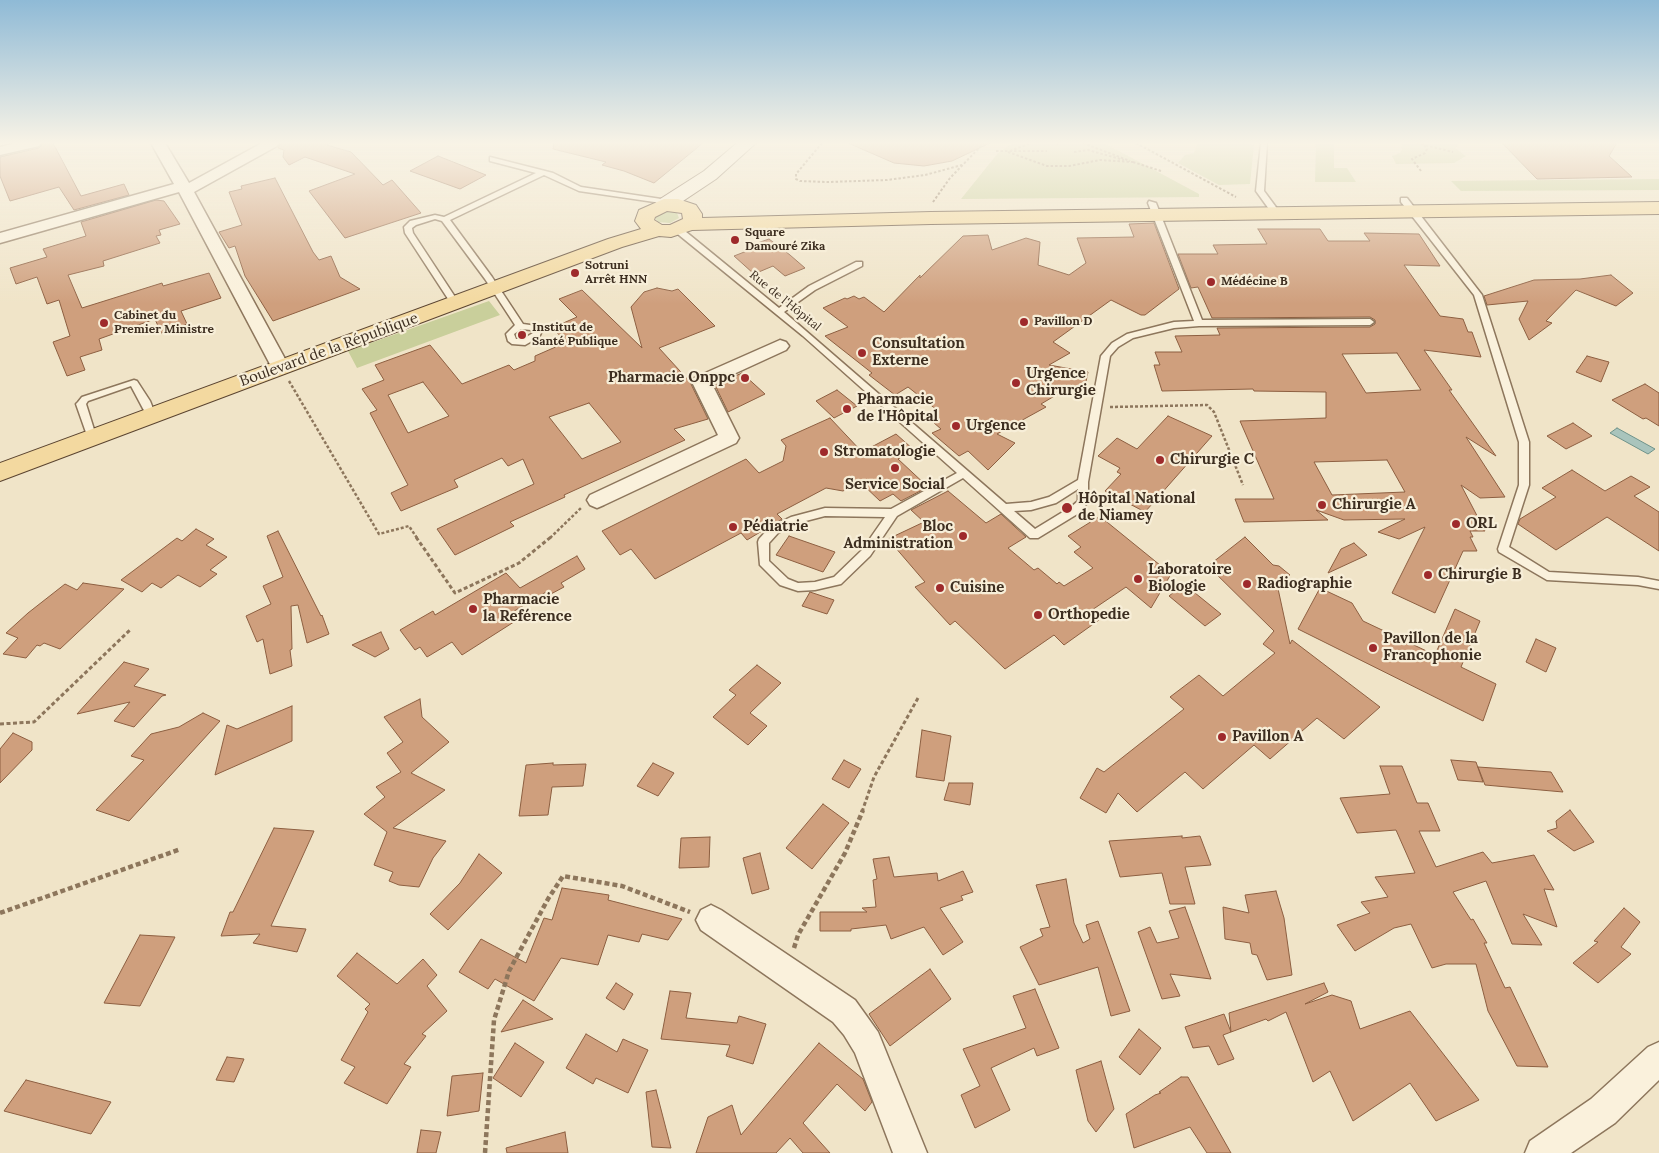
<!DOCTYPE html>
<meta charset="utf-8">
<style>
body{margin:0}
canvas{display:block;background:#f0e4c8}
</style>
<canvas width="1659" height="1153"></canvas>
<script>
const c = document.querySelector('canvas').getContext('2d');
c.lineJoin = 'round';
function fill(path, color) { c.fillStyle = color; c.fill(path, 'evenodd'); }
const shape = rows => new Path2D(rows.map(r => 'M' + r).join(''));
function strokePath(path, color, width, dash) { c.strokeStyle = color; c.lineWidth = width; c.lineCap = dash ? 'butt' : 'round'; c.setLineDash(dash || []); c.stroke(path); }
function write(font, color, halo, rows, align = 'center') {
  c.font = font + ' Lora,serif'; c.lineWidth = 4.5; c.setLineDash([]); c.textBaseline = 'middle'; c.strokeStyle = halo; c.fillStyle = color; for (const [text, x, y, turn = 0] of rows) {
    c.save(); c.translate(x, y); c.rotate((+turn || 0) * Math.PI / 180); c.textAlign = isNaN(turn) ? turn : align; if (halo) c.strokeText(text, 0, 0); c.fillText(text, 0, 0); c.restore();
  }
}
const green = shape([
 [1013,143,1104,143,1199,194,1199,197,961,199,998,153],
 [1198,143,1242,143,1254,145,1250,184,1219,185,1178,163,1185,155,1194,153],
 [1316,143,1334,143,1334,168,1347,168,1356,182,1315,182],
 [1401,143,1457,143,1458,146,1455,148,1466,156,1454,163,1396,164,1392,156,1400,153,1402,149],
 [1659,179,1659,190,1461,191,1451,181],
 [663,211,673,211,677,213,679,218,670,223,658,222,655,218,656,215],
 [489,301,500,315,357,368,348,351]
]);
const water = shape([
 [1617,428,1655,449,1648,454,1610,433,1617,428]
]);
const building = shape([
 [43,143,53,143,81,196,124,184,129,195,74,210,59,187,10,201,0,176,0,157,39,148,43,143],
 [281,143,330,143,327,145,351,152,383,185,392,180,421,213,345,238,309,191,355,174,305,157,289,165,283,157,284,150,278,148,281,143],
 [554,143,703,143,654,183,624,171,602,165,606,162,553,149,554,143],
 [848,143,990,143,952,161,924,166,894,163,848,143],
 [1502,143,1617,143,1609,156,1632,177,1537,179,1502,143],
 [438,156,486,175,460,189,410,171,438,156],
 [275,178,313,252,319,260,331,256,340,277,360,289,273,321,245,276,235,246,229,248,219,232,242,225,229,192,242,189,241,186,275,178],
 [156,200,164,201,180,224,159,230,161,235,156,236,160,243,103,261,104,266,68,275,82,308,162,283,163,286,209,273,221,298,181,311,187,324,161,333,155,319,99,339,102,350,80,357,85,370,67,376,53,342,70,336,59,300,47,304,37,277,16,284,10,268,47,257,43,249,86,236,81,222,156,200],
 [1154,223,1179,289,1145,315,1141,315,1111,300,1053,342,1070,353,1049,365,1088,372,1084,391,1068,388,1041,404,1046,407,997,434,1015,443,988,470,968,451,959,456,932,433,941,429,926,416,937,410,908,387,895,395,869,375,872,373,825,336,848,327,823,308,845,298,847,299,854,296,859,299,864,297,884,312,920,275,920,278,963,236,988,235,992,250,1026,238,1040,242,1038,265,1069,275,1086,263,1077,238,1134,237,1129,224,1154,223],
 [1258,229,1320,229,1328,241,1370,241,1364,233,1419,234,1440,266,1404,265,1440,316,1463,319,1468,332,1472,332,1481,357,1424,350,1452,390,1449,390,1496,456,1466,437,1505,497,1480,498,1461,485,1485,531,1470,531,1473,537,1470,537,1477,551,1463,551,1435,613,1392,593,1425,527,1399,539,1378,532,1405,519,1344,520,1316,510,1328,520,1244,522,1235,499,1274,499,1240,421,1326,418,1326,392,1254,391,1253,389,1162,391,1154,365,1160,365,1155,352,1182,352,1175,336,1220,335,1217,328,1370,327,1375,324,1375,320,1370,317,1212,318,1198,287,1191,288,1178,254,1218,254,1213,245,1267,244,1258,229],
 [1397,353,1421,390,1366,393,1342,354,1397,353],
 [1387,460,1405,492,1332,495,1314,462,1387,460],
 [769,239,790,255,805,268,785,276,773,266,754,274,734,256,752,249,749,246,769,239],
 [1611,275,1633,293,1616,306,1576,290,1546,321,1552,323,1529,340,1519,319,1528,301,1487,305,1484,296,1534,280,1580,279,1611,275],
 [657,288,672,291,678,289,715,326,659,348,690,382,708,419,674,429,685,440,564,495,565,497,510,522,514,526,455,555,437,529,534,484,523,459,508,466,502,458,454,480,458,487,401,511,391,493,408,485,370,413,377,410,362,389,384,380,375,365,430,345,462,384,509,365,514,370,535,361,535,356,567,342,552,328,577,317,559,299,582,290,642,348,631,307,644,292,657,288],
 [423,382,449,416,408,433,388,395,423,382],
 [589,403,621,442,582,459,549,417,589,403],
 [1587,356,1609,362,1601,382,1576,372,1587,356],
 [742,373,765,394,728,412,715,385,742,373],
 [1645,384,1659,393,1659,426,1646,418,1643,419,1612,400,1645,384],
 [837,390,857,406,834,418,816,401,837,390],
 [1168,416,1212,436,1145,512,1105,491,1121,474,1117,472,1120,468,1098,456,1117,438,1137,449,1168,416],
 [830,418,862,452,896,434,914,450,898,459,928,487,901,501,893,494,880,501,860,482,843,491,826,488,777,514,782,519,747,540,741,533,655,579,631,549,620,555,602,531,746,459,759,473,783,461,786,446,781,440,830,418],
 [1573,423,1592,436,1566,449,1547,436,1573,423],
 [1572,470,1605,491,1631,476,1650,487,1634,496,1659,512,1659,551,1607,517,1556,550,1518,524,1520,519,1556,497,1542,488,1572,470],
 [948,491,986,523,1001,514,1026,537,1008,548,1034,570,1038,568,1057,584,1059,582,1064,586,1093,568,1074,552,1081,547,1068,536,1097,518,1102,518,1171,574,1151,608,1126,587,1089,612,1099,620,1064,645,1054,635,1005,669,955,621,950,625,915,587,925,582,888,539,924,522,911,510,948,491],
 [196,529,214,539,206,545,227,557,210,570,217,574,200,587,178,575,161,588,152,583,142,592,121,580,177,538,182,541,196,529],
 [278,531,321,616,322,615,329,634,307,643,298,605,291,606,292,649,290,650,292,666,270,674,263,639,257,642,246,616,271,604,263,586,283,577,267,536,278,531],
 [789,536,835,552,823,572,776,555,789,536],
 [1245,537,1273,565,1279,566,1290,575,1277,584,1290,644,1292,640,1380,707,1344,739,1317,718,1270,759,1254,745,1203,789,1185,772,1137,812,1118,793,1106,813,1080,798,1097,768,1104,772,1184,709,1170,697,1199,675,1223,696,1275,653,1263,644,1274,631,1208,566,1245,537],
 [1354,543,1367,555,1328,573,1341,549,1354,543],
 [577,556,585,569,561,583,564,587,549,595,546,592,511,613,517,620,462,655,452,642,427,657,420,647,415,650,400,630,433,611,435,615,506,573,520,588,577,556],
 [83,583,124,589,60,649,44,643,40,646,37,645,26,658,3,654,18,638,6,633,28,613,65,584,77,590,83,583],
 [1184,584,1221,614,1205,626,1169,596,1184,584],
 [1320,588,1352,603,1363,621,1435,655,1455,609,1480,621,1461,667,1496,684,1483,721,1298,629,1320,588],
 [810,592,834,600,827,614,802,606,810,592],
 [381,632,389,649,375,657,352,645,381,632],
 [1536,639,1556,648,1546,672,1526,662,1536,639],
 [124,662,149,669,134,686,166,695,162,696,134,727,114,721,130,702,77,714,124,662],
 [757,665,781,683,750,713,767,726,748,745,713,717,736,695,729,690,757,665],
 [420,699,422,717,449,742,411,773,445,790,393,828,446,841,433,858,419,887,399,885,389,881,393,872,374,865,387,832,364,814,385,797,376,787,401,772,387,753,403,742,384,717,420,699],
 [292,706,292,741,215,775,227,725,237,729,292,706],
 [203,713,220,721,129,821,96,810,144,760,131,756,151,734,179,727,203,713],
 [922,730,951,736,944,781,916,777,922,730],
 [13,733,32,742,32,750,0,783,0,749,13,733],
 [844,760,861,769,849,788,832,779,844,760],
 [1451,760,1476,762,1483,782,1458,780,1451,760],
 [553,763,553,765,586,764,583,786,552,787,548,815,519,816,526,765,553,763],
 [653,763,674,773,658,796,637,786,653,763],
 [1380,766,1402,766,1417,803,1428,803,1440,831,1419,831,1436,867,1483,852,1492,863,1534,855,1554,890,1544,889,1557,927,1523,914,1542,945,1512,944,1486,881,1453,892,1471,920,1473,919,1487,943,1484,943,1505,988,1510,987,1548,1067,1517,1066,1488,1011,1476,964,1446,964,1432,968,1411,924,1394,928,1355,951,1337,925,1370,913,1361,902,1388,897,1375,877,1415,873,1396,830,1357,833,1340,798,1390,794,1380,766],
 [1478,767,1551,772,1563,792,1485,785,1478,767],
 [949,783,973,783,970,805,944,800,949,783],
 [823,804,849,823,812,869,786,848,823,804],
 [1570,810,1594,842,1574,851,1547,831,1557,828,1556,821,1570,810],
 [274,828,314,831,271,926,306,929,297,952,253,943,260,934,221,936,230,912,233,912,274,828],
 [1182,836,1182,838,1200,836,1211,865,1185,867,1195,904,1170,904,1162,873,1120,877,1109,841,1182,836],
 [710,837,709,867,679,868,681,838,710,837],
 [760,853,769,889,752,894,743,858,760,853],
 [479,854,502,873,448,930,430,914,460,883,479,854],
 [889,857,894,877,937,873,938,881,963,871,973,892,961,896,963,900,940,908,963,942,943,955,924,927,891,939,886,925,851,929,851,931,820,931,820,912,867,912,862,908,876,907,873,880,877,879,873,859,889,857],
 [1066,879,1074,923,1083,943,1090,939,1086,925,1098,921,1130,1011,1111,1016,1098,967,1039,985,1020,947,1043,936,1040,929,1050,927,1036,885,1066,879],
 [562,888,609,895,608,900,682,919,668,940,642,934,639,942,608,935,598,965,561,958,534,1001,495,979,488,989,459,972,481,939,526,963,544,918,552,920,562,888],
 [1276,891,1284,918,1292,975,1267,980,1257,955,1252,954,1250,943,1225,939,1223,907,1249,913,1245,895,1276,891],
 [1185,907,1211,979,1170,974,1180,996,1162,999,1138,932,1150,927,1157,943,1179,938,1169,911,1185,907],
 [1624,908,1640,922,1621,947,1631,954,1598,983,1573,963,1598,942,1594,941,1624,908],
 [140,935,175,937,140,1006,104,1003,140,935],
 [357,953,397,984,423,959,437,975,427,986,447,1011,422,1034,426,1036,404,1064,411,1067,387,1104,344,1083,355,1067,341,1060,368,1012,365,1009,370,1004,337,976,357,953],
 [930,969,951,999,890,1046,869,1014,930,969],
 [616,983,633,994,624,1010,606,998,616,983],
 [1324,983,1328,992,1305,1004,1332,995,1351,1001,1360,1029,1410,1011,1479,1100,1436,1121,1410,1083,1353,1121,1330,1071,1313,1082,1286,1012,1268,1021,1266,1019,1223,1035,1234,1059,1218,1065,1209,1046,1193,1048,1185,1027,1224,1014,1231,1032,1229,1013,1324,983],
 [1035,989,1059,1048,1037,1056,1034,1048,991,1068,1010,1110,975,1128,961,1095,980,1086,963,1049,1026,1028,1013,996,1035,989],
 [670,991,691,993,686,1018,737,1023,739,1016,766,1024,753,1064,726,1056,730,1045,661,1039,670,991],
 [523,1000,553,1019,501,1032,523,1000],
 [1139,1029,1161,1048,1140,1075,1119,1057,1139,1029],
 [586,1034,617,1052,623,1039,648,1050,628,1093,596,1078,593,1084,566,1068,586,1034],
 [515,1043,544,1062,521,1097,493,1078,515,1043],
 [819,1043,863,1079,872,1102,865,1111,837,1084,803,1123,830,1153,803,1153,790,1138,776,1153,696,1153,708,1117,732,1105,741,1135,819,1043],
 [227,1057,244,1059,234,1082,216,1080,227,1057],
 [1101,1061,1114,1109,1096,1132,1088,1121,1076,1070,1101,1061],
 [483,1073,479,1111,447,1116,452,1076,483,1073],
 [1181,1077,1188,1077,1231,1153,1207,1153,1190,1127,1134,1148,1126,1114,1155,1095,1161,1093,1159,1092,1181,1077],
 [26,1080,111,1102,91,1134,4,1111,26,1080],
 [656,1090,671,1148,652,1147,646,1092,656,1090],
 [421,1130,441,1132,436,1153,417,1153,421,1130],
 [565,1132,568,1153,507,1153,506,1148,565,1132]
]);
const pathFar3 = shape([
 [822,143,796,174,796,179,800,181,828,182,887,180,925,175,962,165],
 [1057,143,1058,145],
 [1083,143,1130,161],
 [1136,143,1236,197],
 [1417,143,1453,152],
 [996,151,1047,151],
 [1010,151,1031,143],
 [1008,152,1047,166,1069,166,1100,160,1133,162],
 [1074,152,1088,150,1124,160],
 [1133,162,1161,171],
 [1421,171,1412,159,1425,153,1427,149,1423,143],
 [933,202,950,178,984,143]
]);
const pathFar2 = shape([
 [289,381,379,534,409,526,417,538],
 [1110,407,1207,405,1214,412,1243,485],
 [550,538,582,507]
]);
const pathFar1 = shape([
 [416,537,455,593,519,563,551,537],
 [0,724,34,722,131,629],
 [862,812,874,777,918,698]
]);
const path = shape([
 [0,913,181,849],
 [794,948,798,935,845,853,863,810],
 [485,1153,494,1020,509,971,548,899,563,876,622,886,690,912]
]);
const lane = shape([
 [1261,143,1267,143,1264,191,1281,214,1277,216,1274,216,1256,191,1261,143],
 [490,157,553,173,581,187,668,200,672,202,668,204,579,191,544,175,450,220,492,277,523,324,537,326,541,333,539,337,525,345,512,344,508,341,506,334,515,325,485,279,442,221,435,219,416,225,412,228,413,233,459,303,458,305,452,305,405,233,404,227,410,221,435,215,444,217,536,173,490,161,490,157],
 [521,329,531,330,533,333,523,339,516,339,514,334,521,329],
 [1401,198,1407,198,1482,295,1529,442,1529,485,1509,547,1549,572,1638,577,1659,581,1659,589,1638,585,1547,580,1499,552,1498,549,1519,485,1519,442,1474,295,1401,202,1401,198],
 [1149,201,1156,203,1202,320,1370,319,1374,322,1370,325,1199,326,1174,328,1133,338,1118,347,1110,356,1088,482,1088,502,1079,513,1038,538,1030,538,963,478,897,516,870,556,841,584,815,590,798,591,780,585,760,565,758,542,759,539,770,527,791,517,825,508,891,509,957,473,803,336,674,231,674,227,680,227,779,308,809,286,856,262,862,262,862,266,815,290,784,312,1006,504,1031,502,1049,497,1078,480,1101,356,1112,343,1127,334,1174,322,1194,321,1148,203,1149,201],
 [1078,489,1078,501,1071,507,1035,529,1014,511,1031,510,1056,503,1078,489],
 [825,516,885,517,862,550,834,577,815,582,798,583,788,579,769,561,769,543,778,533,798,523,825,516],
 [134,380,137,381,150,401,156,416,154,418,148,418,131,386,88,401,86,404,97,439,95,441,89,441,76,404,78,402,82,397,134,380]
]);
const street = shape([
 [16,143,41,143,39,146,0,155,0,147,16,143],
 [151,143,165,143,189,183,262,143,279,143,277,146,194,192,290,368,287,372,281,374,275,372,272,368,179,192,0,243,0,233,174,184,151,143],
 [780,340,786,342,789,346,786,350,712,384,739,438,736,443,604,505,597,508,590,505,587,500,590,495,718,435,692,382,694,378,780,340],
 [711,905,721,910,855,1000,878,1032,927,1153,893,1153,855,1053,844,1035,833,1022,701,930,696,920,701,910,711,905],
 [1659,1042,1659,1080,1615,1123,1571,1153,1525,1153,1530,1141,1591,1099,1648,1047,1659,1042]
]);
const secondary = shape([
 [737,143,756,143,716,179,671,209,664,211,657,209,655,205,657,201,704,171,737,143]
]);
const primary = shape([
 [664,199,678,199,696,205,702,214,702,218,931,212,1659,202,1659,214,931,224,692,230,671,237,659,236,622,247,0,481,0,463,608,239,641,229,635,221,639,210,664,199],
 [667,211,682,213,683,219,670,225,662,225,654,220,655,217,667,211]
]);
const markers = [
 [735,240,5,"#9e2a2b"],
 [575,273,5,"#9e2a2b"],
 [1211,282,5,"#9e2a2b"],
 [1024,322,5,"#9e2a2b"],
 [104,323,5,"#9e2a2b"],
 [522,335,5,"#9e2a2b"],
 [862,353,5,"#9e2a2b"],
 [745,378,5,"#9e2a2b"],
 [1016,383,5,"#9e2a2b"],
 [847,409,5,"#9e2a2b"],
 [956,426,5,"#9e2a2b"],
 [824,452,5,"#9e2a2b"],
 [1160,460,5,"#9e2a2b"],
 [895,468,5,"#9e2a2b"],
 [1322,505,5,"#9e2a2b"],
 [1067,508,6,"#9e2a2b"],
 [1456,524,5,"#9e2a2b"],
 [733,527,5,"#9e2a2b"],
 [963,536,5,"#9e2a2b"],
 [1428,575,5,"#9e2a2b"],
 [1138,579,5,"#9e2a2b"],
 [1247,584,5,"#9e2a2b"],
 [940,588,5,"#9e2a2b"],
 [473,609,5,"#9e2a2b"],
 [1038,615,5,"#9e2a2b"],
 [1373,648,5,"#9e2a2b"],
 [1222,737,5,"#9e2a2b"]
];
const farPoinames = [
 ["Square",745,233],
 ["Damouré Zika",745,247],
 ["Sotruni",585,266],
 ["Arrêt HNN",585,280],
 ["Médécine B",1221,282],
 ["Cabinet du",114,316],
 ["Premier Ministre",114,330],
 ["Pavillon D",1034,322],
 ["Institut de",532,328],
 ["Santé Publique",532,342]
];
const farStreetnames = [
 ["Rue de l'Hôpital",785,301,39]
];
const poiNames = [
 ["Consultation",872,344],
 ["Externe",872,361],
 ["Urgence",1026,374],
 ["Chirurgie",1026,391],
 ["Pharmacie Onppc",735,378,"right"],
 ["Pharmacie",857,400],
 ["de l'Hôpital",857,417],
 ["Urgence",966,426],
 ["Stromatologie",834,452],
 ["Chirurgie C",1170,460],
 ["Service Social",895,485,"center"],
 ["Hôpital National",1078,499],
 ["de Niamey",1078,516],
 ["Chirurgie A",1332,505],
 ["ORL",1466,524],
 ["Pédiatrie",743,527],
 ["Bloc",953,527,"right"],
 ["Administration",953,544,"right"],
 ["Laboratoire",1148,570],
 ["Biologie",1148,587],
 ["Chirurgie B",1438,575],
 ["Radiographie",1257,584],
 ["Cuisine",950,588],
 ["Pharmacie",483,600],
 ["la Reférence",483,617],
 ["Orthopedie",1048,615],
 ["Pavillon de la",1383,639],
 ["Francophonie",1383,656],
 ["Pavillon A",1232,737]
];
const streetNames = [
 ["Boulevard de la République",329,350,-20]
];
fill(green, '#c9cf9b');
fill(water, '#a9c4bc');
strokePath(water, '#6f938a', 1);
fill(building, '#cf9f7d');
strokePath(building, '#8d5f41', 1);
strokePath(lane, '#8d765c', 3);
strokePath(street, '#8d765c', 3);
strokePath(secondary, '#6f573f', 2);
strokePath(primary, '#5b4430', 2);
strokePath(pathFar3, '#8d765c', 2, [2.5, 2]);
strokePath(pathFar2, '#8d765c', 2.5, [3, 2]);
strokePath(pathFar1, '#8d765c', 3, [4, 2.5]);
strokePath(path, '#8d765c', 4.5, [5, 3]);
fill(lane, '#faf1dc');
fill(street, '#faf1dc');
fill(secondary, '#faf1dc');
fill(primary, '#f3d9a0');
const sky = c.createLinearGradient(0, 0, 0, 304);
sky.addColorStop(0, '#8fbad6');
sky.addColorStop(0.47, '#f8f3e6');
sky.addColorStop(1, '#f8f3e600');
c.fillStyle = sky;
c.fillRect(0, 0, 1659, 304);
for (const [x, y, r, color] of markers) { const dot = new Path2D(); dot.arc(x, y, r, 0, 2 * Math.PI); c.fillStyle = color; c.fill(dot); strokePath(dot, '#f7eed8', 2); }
write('bold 12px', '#3d2e20', '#f7eed8', farPoinames, 'left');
write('12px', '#3d2e20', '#f7eed8', farStreetnames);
write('bold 15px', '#3d2e20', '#f7eed8', poiNames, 'left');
write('15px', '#3d2e20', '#f7eed8', streetNames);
</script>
